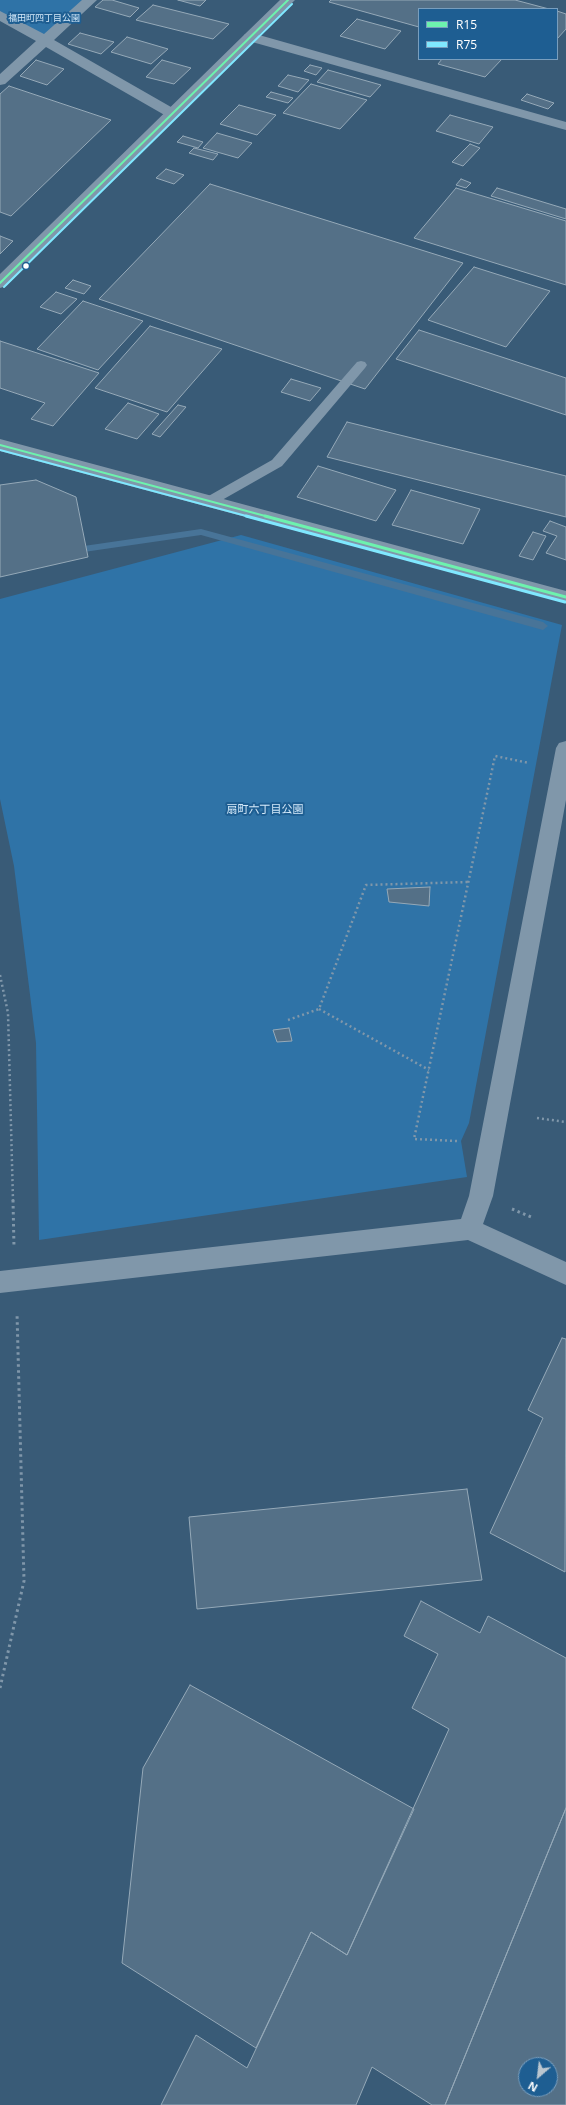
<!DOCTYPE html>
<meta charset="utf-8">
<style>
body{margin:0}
#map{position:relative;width:566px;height:2105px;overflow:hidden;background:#395b77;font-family:"Open Sans",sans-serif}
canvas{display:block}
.legend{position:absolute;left:418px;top:8px;width:140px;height:52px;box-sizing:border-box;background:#1e5e92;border:1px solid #789ebe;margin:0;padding:5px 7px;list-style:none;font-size:12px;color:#fff}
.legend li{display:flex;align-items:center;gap:8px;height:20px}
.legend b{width:20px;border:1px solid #789ebe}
.north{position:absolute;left:518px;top:2057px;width:40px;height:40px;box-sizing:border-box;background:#1e5e92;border:1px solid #789ebe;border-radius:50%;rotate:208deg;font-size:11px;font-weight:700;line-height:16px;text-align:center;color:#fff}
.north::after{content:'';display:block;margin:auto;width:14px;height:18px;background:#bac6cf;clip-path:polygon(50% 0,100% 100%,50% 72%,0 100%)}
</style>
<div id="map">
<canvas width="566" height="2105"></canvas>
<ul class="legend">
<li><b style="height:5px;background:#6df2ae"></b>R15</li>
<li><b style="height:5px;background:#80e8ff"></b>R75</li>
</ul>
<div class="north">N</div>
</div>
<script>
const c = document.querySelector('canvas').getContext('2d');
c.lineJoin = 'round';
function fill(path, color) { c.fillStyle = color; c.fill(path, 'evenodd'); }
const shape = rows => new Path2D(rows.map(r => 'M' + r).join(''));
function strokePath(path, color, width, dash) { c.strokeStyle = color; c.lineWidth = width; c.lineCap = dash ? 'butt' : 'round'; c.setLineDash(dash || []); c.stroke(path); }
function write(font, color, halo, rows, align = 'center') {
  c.font = font + ' "Open Sans","Noto Sans JP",sans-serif'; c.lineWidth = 4; c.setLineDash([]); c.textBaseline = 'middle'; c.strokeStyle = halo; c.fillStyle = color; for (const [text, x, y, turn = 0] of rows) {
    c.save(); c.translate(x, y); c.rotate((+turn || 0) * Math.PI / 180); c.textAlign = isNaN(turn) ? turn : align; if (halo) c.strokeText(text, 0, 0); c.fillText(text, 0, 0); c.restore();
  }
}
const green = shape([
 [0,0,90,0,47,41,0,15],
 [241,535,562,625,469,1123,461,1141,467,1177,39,1240,36,1043,14,866,0,799,0,599]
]);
const stream = shape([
 [201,529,543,622,548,626,543,630,201,535,70,554,65,551,70,548,201,529]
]);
const building = shape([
 [103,0,112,0,139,8,130,17,95,7,103,0],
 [178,0,206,0,200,6,178,0],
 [331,0,515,0,549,9,419,9,419,27,329,2,331,0],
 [153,5,229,24,213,39,136,20,153,5],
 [557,11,566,14,566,29,557,39,557,11],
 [357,19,401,31,385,49,340,36,357,19],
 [80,33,114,42,101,54,68,44,80,33],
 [127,37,168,49,151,64,111,52,127,37],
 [442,59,502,59,485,77,438,64,442,59],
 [36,60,64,69,47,85,20,76,36,60],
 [162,60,191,68,174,84,146,77,162,60],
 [310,65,322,68,316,75,304,71,310,65],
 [328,70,381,85,370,97,317,82,328,70],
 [288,75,309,80,298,92,278,86,288,75],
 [311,84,367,100,340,129,283,113,311,84],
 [9,86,111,120,11,216,0,212,0,94,9,86],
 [271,92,293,98,288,103,266,97,271,92],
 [527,94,554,103,548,109,521,100,527,94],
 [239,105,276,115,257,135,220,124,239,105],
 [450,115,493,127,479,144,436,131,450,115],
 [217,133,252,143,238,158,203,148,217,133],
 [183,136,203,142,198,148,177,142,183,136],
 [470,144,480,148,463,166,452,162,470,144],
 [194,148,218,154,213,160,189,153,194,148],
 [166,169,184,175,174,184,156,178,166,169],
 [461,179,471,183,466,188,456,185,461,179],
 [210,184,463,263,365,389,99,299,210,184],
 [456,188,566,221,566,285,414,238,456,188],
 [497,188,566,209,566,219,491,196,497,188],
 [0,236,13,241,0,254,0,236],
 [474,267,550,291,506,347,428,320,474,267],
 [73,280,91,286,84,294,65,288,73,280],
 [56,292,77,299,61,314,40,307,56,292],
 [83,301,143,321,98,370,37,349,83,301],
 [150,326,222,349,167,412,95,388,150,326],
 [419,330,566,378,566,415,396,359,419,330],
 [0,341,99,373,53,426,31,419,45,403,0,388,0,341],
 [291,379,321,388,310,401,281,392,291,379],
 [128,403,159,414,137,439,105,429,128,403],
 [178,405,186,407,160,437,152,434,178,405],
 [347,422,566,476,566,517,327,457,347,422],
 [318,466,396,490,376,521,297,497,318,466],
 [36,480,76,497,88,557,0,577,0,485,36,480],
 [411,490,480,509,463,544,392,525,411,490],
 [550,521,566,527,566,560,546,553,557,536,543,531,550,521],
 [533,532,546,536,533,560,519,556,533,532],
 [430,887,429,906,389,902,387,889,430,887],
 [289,1028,292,1041,277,1042,273,1030,289,1028],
 [562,1338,566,1339,565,1572,490,1533,543,1418,528,1410,562,1338],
 [467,1489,482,1580,197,1609,189,1517,467,1489],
 [421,1601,480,1633,488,1616,566,1658,566,1808,445,2105,432,2105,372,2067,356,2105,161,2105,196,2035,247,2068,311,1932,347,1955,449,1729,412,1708,438,1654,404,1636,421,1601],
 [190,1685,414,1809,347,1955,311,1932,256,2048,122,1963,143,1768,190,1685],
 [566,1808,566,2105,445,2105,566,1808],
 [526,2065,550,2065,550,2089,526,2089,526,2065]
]);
const pathFar1 = shape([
 [0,975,8,1013,13,1201],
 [319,1009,429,1070],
 [288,1020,319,1009,366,885,468,882],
 [537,1118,566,1122],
 [457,1141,414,1139,495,756,529,763]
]);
const path = shape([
 [13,1200,14,1248],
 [512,1209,531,1217],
 [0,1688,24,1581,17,1313]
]);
const service = shape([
 [361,361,365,362,367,365,365,368,282,466,215,504,205,504,203,501,205,498,272,460,357,362,361,361]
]);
const minor = shape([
 [82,0,97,0,54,40,178,111,180,114,178,117,168,117,46,47,5,84,0,85,0,74,36,41,0,21,0,11,44,34,82,0],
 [280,0,295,0,259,35,566,122,566,130,245,40,243,37,245,34,280,0]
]);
const tertiary = shape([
 [250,33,255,34,257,37,255,40,6,286,0,288,0,274,245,34,250,33],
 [0,439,566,591,566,603,0,451,0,439],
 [566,741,566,800,493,1196,483,1224,566,1262,566,1285,468,1240,0,1293,0,1271,461,1219,469,1196,556,748,559,743,566,741]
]);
const bus1Far1 = shape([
 [0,283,288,0],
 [0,445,269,517]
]);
const bus1 = shape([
 [265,516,566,597]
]);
const bus2Far1 = shape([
 [4,287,292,4],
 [0,450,250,517]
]);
const bus2 = shape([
 [246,516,565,602]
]);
const markers = [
 [26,266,3.5,"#fff"]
];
const farParknames = [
 ["福田町四丁目公園",44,18]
];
const parkNames = [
 ["扇町六丁目公園",265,810]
];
fill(green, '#2f73a7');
fill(stream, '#487498');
fill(building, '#547087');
strokePath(building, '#95a9b8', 1);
strokePath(pathFar1, '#8097aa', 2.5, [2, 3]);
strokePath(path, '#8097aa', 3, [2.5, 3.5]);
fill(service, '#8097aa');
fill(minor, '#8097aa');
fill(tertiary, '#8097aa');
strokePath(bus1Far1, '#6df2ae', 2);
strokePath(bus1, '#6df2ae', 3);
strokePath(bus2Far1, '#80e8ff', 2);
strokePath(bus2, '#80e8ff', 3);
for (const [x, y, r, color] of markers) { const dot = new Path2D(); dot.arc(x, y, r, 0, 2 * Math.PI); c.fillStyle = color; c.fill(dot); strokePath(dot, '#1e5e92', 1.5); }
write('9px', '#d5eafa', '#1e5e92', farParknames);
write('11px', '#d5eafa', '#1e5e92', parkNames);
</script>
